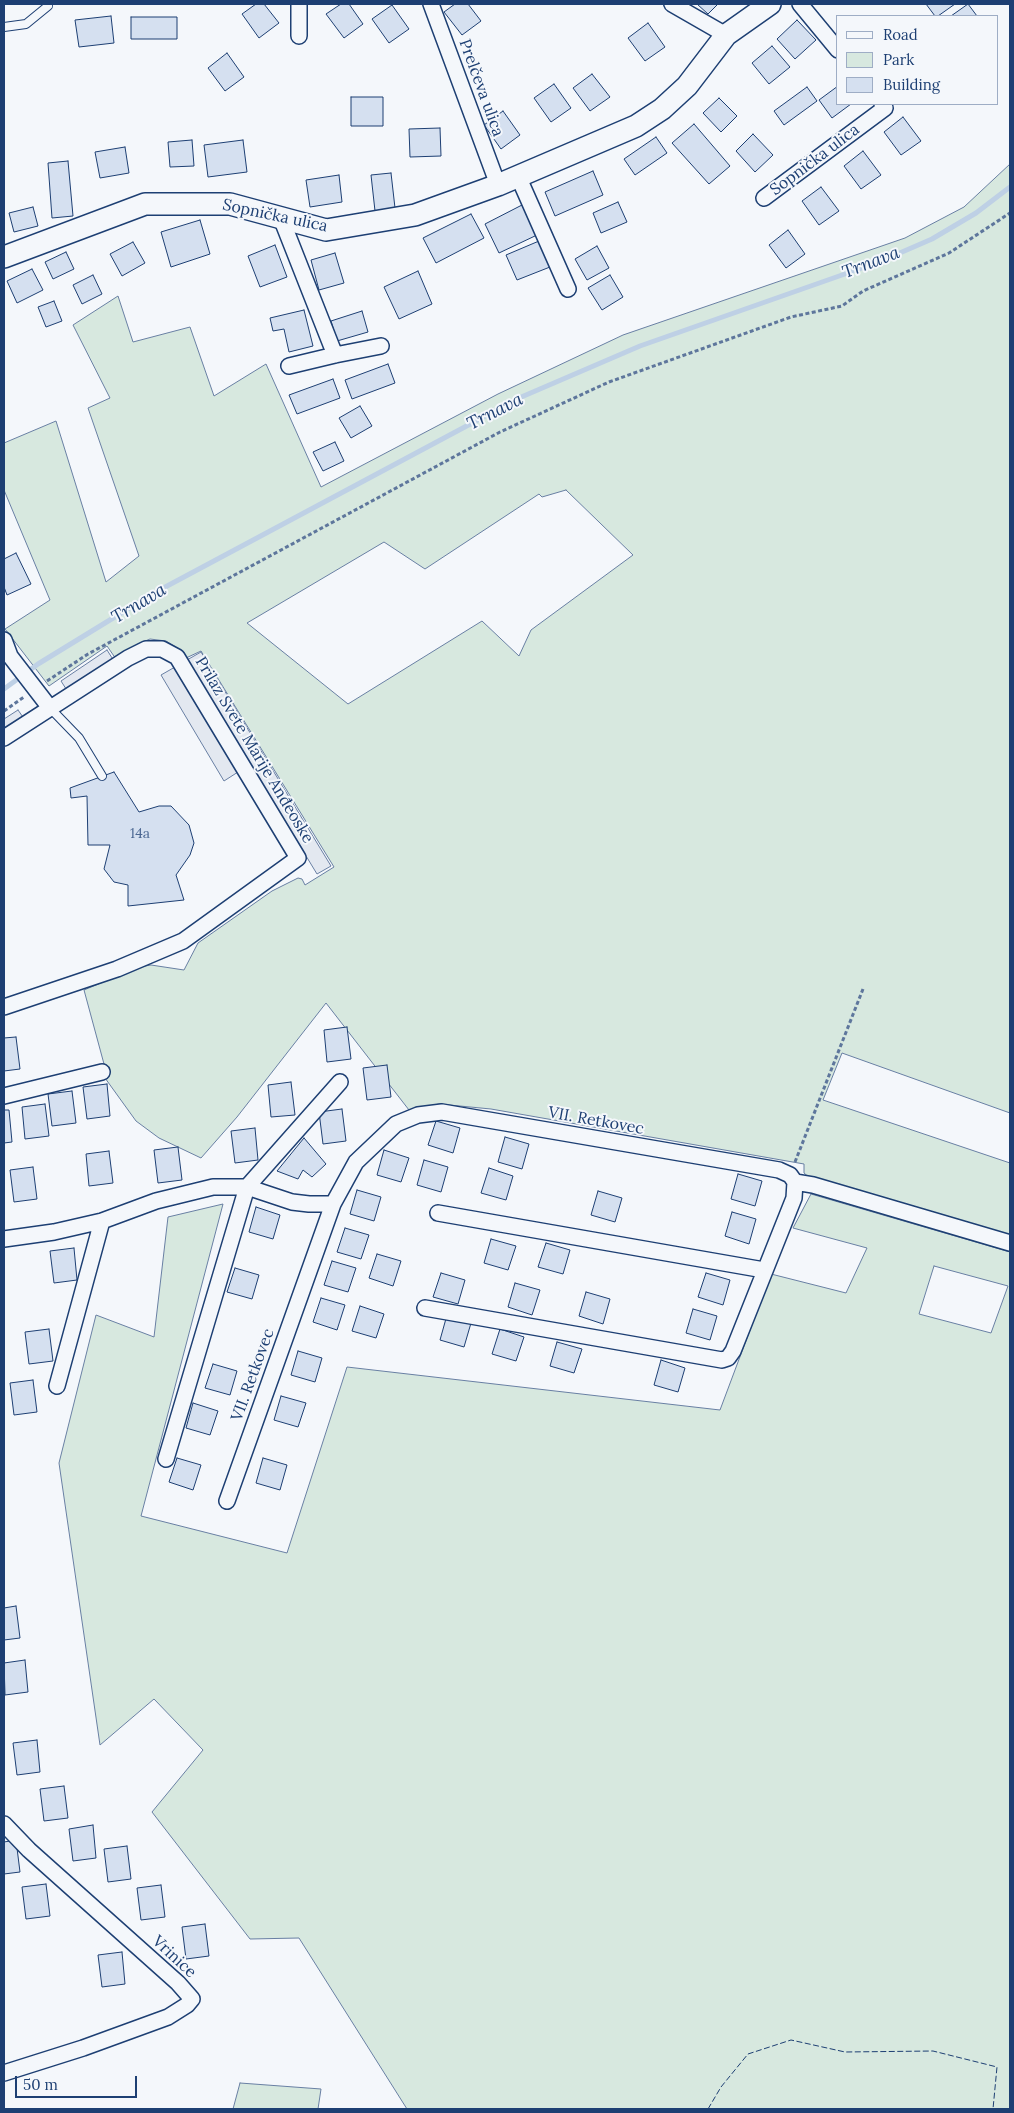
<!DOCTYPE html>
<meta charset="utf-8">
<style>
body{margin:0}
#map{position:relative;width:1014px;height:2113px;overflow:hidden;background:#f4f7fb;font-family:Lora,serif}
canvas{display:block}
.frame{position:absolute;inset:0;border:5px solid #1d3f73;pointer-events:none}
.legend{position:absolute;left:836px;top:15px;width:162px;height:90px;box-sizing:border-box;background:#f4f7fb;border:1px solid #9eadc5;margin:0;padding:6px 9px;list-style:none;font-size:15px;color:#1d3f73}
.legend li{display:flex;align-items:center;gap:10px;height:25px}
.legend b{width:25px;border:1px solid #9eadc5}
.scale{position:absolute;left:15px;top:2076px;width:122px;height:22px;box-sizing:border-box;border:2px solid #1d3f73;border-top:0;padding-left:6px;font-size:15px;line-height:18px;white-space:nowrap;color:#1d3f73;-webkit-text-stroke:4px #f4f7fb;paint-order:stroke}
</style>
<div id="map">
<canvas width="1014" height="2113"></canvas>
<div class="frame"></div>
<ul class="legend">
<li><b style="height:6px;background:#f4f7fb"></b>Road</li>
<li><b style="height:14px;background:#d7e8df"></b>Park</li>
<li><b style="height:14px;background:#d5e0f0"></b>Building</li>
</ul>
<div class="scale">50 m</div>
</div>
<script>
const c = document.querySelector('canvas').getContext('2d');
c.lineJoin = 'round';
function fill(path, color) { c.fillStyle = color; c.fill(path, 'evenodd'); }
const shape = rows => new Path2D(rows.map(r => 'M' + r).join(''));
function strokePath(path, color, width, dash) { c.strokeStyle = color; c.lineWidth = width; c.lineCap = dash ? 'butt' : 'round'; c.setLineDash(dash || []); c.stroke(path); }
function write(font, color, halo, rows, align = 'center') {
  c.font = font + ' Lora,serif'; c.lineWidth = 4; c.setLineDash([]); c.textBaseline = 'middle'; c.strokeStyle = halo; c.fillStyle = color; for (const [text, x, y, turn = 0] of rows) {
    c.save(); c.translate(x, y); c.rotate((+turn || 0) * Math.PI / 180); c.textAlign = isNaN(turn) ? turn : align; if (halo) c.strokeText(text, 0, 0); c.fillText(text, 0, 0); c.restore();
  }
}
const green = shape([
 [1010,164,1010,1113,842,1053,823,1100,1010,1163,1010,1237,811,1179,804,1173,804,1164,491,1109,439,1104,409,1110,326,1003,237,1117,201,1158,159,1138,136,1121,105,1078,104,1064,84,990,139,967,151,965,184,970,198,943,272,891,298,878,302,879,305,885,334,867,201,651,186,658,179,649,166,641,150,639,138,644,116,659,107,646,49,686,5,629,50,600,4,490,4,443,56,421,106,582,139,556,88,408,110,398,73,325,118,296,133,342,190,327,214,396,266,364,321,487,498,394,623,335,905,238,964,207,1010,164],
 [566,490,633,555,531,630,519,656,482,621,348,704,247,623,384,542,425,569,539,494,542,497,566,490],
 [811,1194,1010,1252,1010,2109,407,2109,299,1938,250,1939,152,1812,203,1750,154,1699,100,1745,59,1463,96,1315,154,1337,168,1217,223,1204,141,1516,287,1553,347,1367,720,1410,771,1274,846,1293,867,1248,793,1228,811,1194],
 [934,1266,1008,1286,991,1333,919,1314,934,1266],
 [240,2083,321,2089,318,2109,233,2109,240,2083]
]);
const parking = shape([
 [107,650,114,661,68,692,61,681,107,650],
 [201,652,331,866,317,874,187,660,201,652],
 [175,667,238,772,224,781,161,675,175,667],
 [18,710,25,720,4,734,4,719,18,710]
]);
const stream = shape([
 [4,689,38,664,154,593,519,398,640,346,879,262,932,239,976,213,1010,187]
]);
const building = shape([
 [256,4,264,4,279,23,259,38,242,14,256,4],
 [341,4,349,4,363,24,344,38,326,14,341,4],
 [455,4,468,4,481,21,462,35,444,12,455,4],
 [697,4,718,4,708,14,697,4],
 [926,4,955,4,938,16,935,16,926,4],
 [968,4,977,16,951,16,968,4],
 [392,5,409,29,389,43,372,19,392,5],
 [111,16,114,43,79,47,75,20,111,16],
 [131,17,177,17,177,39,131,39,131,17],
 [797,20,816,40,795,59,777,39,797,20],
 [648,23,665,47,645,61,628,38,648,23],
 [772,46,790,67,769,84,752,63,772,46],
 [227,53,244,77,225,91,208,68,227,53],
 [592,74,610,97,590,111,573,88,592,74],
 [554,84,571,108,551,122,534,98,554,84],
 [838,86,838,104,851,104,832,118,819,100,838,86],
 [807,87,817,101,784,125,774,111,807,87],
 [351,97,383,97,383,126,351,126,351,97],
 [719,98,737,116,721,132,703,113,719,98],
 [503,111,520,135,501,149,484,125,503,111],
 [903,117,921,141,901,155,884,132,903,117],
 [694,124,730,166,709,184,672,143,694,124],
 [440,128,441,156,410,157,409,129,440,128],
 [753,134,773,155,755,172,736,151,753,134],
 [656,137,667,153,635,175,624,159,656,137],
 [192,140,194,166,170,167,168,142,192,140],
 [243,140,247,172,208,177,204,145,243,140],
 [125,147,129,173,100,178,95,152,125,147],
 [863,151,881,175,861,189,844,166,863,151],
 [68,161,73,216,52,218,48,163,68,161],
 [593,171,603,195,555,216,545,192,593,171],
 [391,173,395,208,375,211,371,175,391,173],
 [339,175,342,202,310,207,306,180,339,175],
 [821,187,839,211,819,225,802,201,821,187],
 [618,202,627,222,601,233,593,213,618,202],
 [522,205,537,235,499,253,485,224,522,205],
 [33,207,38,226,14,232,9,213,33,207],
 [471,214,484,238,436,263,423,238,471,214],
 [200,220,210,254,171,267,161,232,200,220],
 [788,230,805,254,786,268,769,245,788,230],
 [539,241,550,267,517,280,506,255,539,241],
 [133,242,145,263,122,276,110,254,133,242],
 [275,245,287,277,260,287,248,256,275,245],
 [597,246,609,268,587,280,575,259,597,246],
 [66,252,74,269,53,279,45,262,66,252],
 [335,253,344,283,319,290,311,260,335,253],
 [32,269,43,290,17,303,7,281,32,269],
 [418,271,432,304,399,319,384,287,418,271],
 [93,275,102,294,82,304,73,285,93,275],
 [610,275,623,297,602,310,588,288,610,275],
 [54,301,62,321,46,327,38,307,54,301],
 [304,310,313,346,289,352,284,329,273,331,270,318,304,310],
 [362,311,368,332,337,341,331,321,362,311],
 [388,364,395,383,352,399,345,380,388,364],
 [333,379,340,398,297,414,289,395,333,379],
 [360,406,372,426,351,438,339,418,360,406],
 [335,442,344,461,323,471,313,452,335,442],
 [16,553,31,584,7,595,4,587,4,559,16,553],
 [114,772,139,812,159,806,171,806,189,825,194,843,190,855,176,875,184,900,128,906,128,885,114,882,104,869,110,845,88,845,87,796,71,798,70,788,114,772],
 [347,1027,351,1059,327,1062,324,1030,347,1027],
 [16,1037,20,1069,4,1071,4,1038,16,1037],
 [387,1065,391,1097,367,1100,363,1068,387,1065],
 [291,1082,295,1115,271,1117,268,1085,291,1082],
 [107,1084,110,1116,87,1119,83,1087,107,1084],
 [72,1091,76,1123,52,1126,48,1094,72,1091],
 [45,1104,49,1136,25,1139,22,1107,45,1104],
 [342,1109,346,1141,323,1144,319,1112,342,1109],
 [4,1110,9,1110,12,1142,4,1143,4,1110],
 [436,1121,460,1128,453,1153,428,1145,436,1121],
 [255,1128,258,1160,235,1163,231,1131,255,1128],
 [505,1137,529,1144,522,1169,498,1162,505,1137],
 [304,1138,326,1164,312,1177,303,1170,298,1179,277,1171,304,1138],
 [178,1147,182,1180,158,1183,154,1150,178,1147],
 [384,1150,409,1158,401,1182,377,1175,384,1150],
 [109,1151,113,1183,89,1186,86,1154,109,1151],
 [424,1160,448,1167,441,1192,417,1185,424,1160],
 [33,1167,37,1199,14,1202,10,1170,33,1167],
 [489,1168,513,1176,506,1200,481,1193,489,1168],
 [738,1174,762,1181,755,1206,731,1199,738,1174],
 [357,1190,381,1197,374,1221,350,1214,357,1190],
 [598,1191,622,1198,615,1222,591,1215,598,1191],
 [256,1207,280,1215,273,1239,249,1232,256,1207],
 [732,1212,756,1219,749,1244,725,1236,732,1212],
 [345,1228,369,1235,361,1259,337,1252,345,1228],
 [491,1239,516,1246,508,1270,484,1263,491,1239],
 [546,1243,570,1250,563,1274,538,1267,546,1243],
 [74,1248,77,1280,54,1283,50,1251,74,1248],
 [377,1254,401,1261,393,1286,369,1278,377,1254],
 [332,1261,356,1268,348,1292,324,1285,332,1261],
 [235,1268,259,1275,252,1299,227,1292,235,1268],
 [441,1273,465,1280,458,1304,433,1297,441,1273],
 [706,1273,730,1280,723,1305,698,1297,706,1273],
 [515,1283,540,1290,532,1315,508,1307,515,1283],
 [586,1292,610,1299,603,1324,579,1316,586,1292],
 [321,1298,345,1305,337,1330,313,1322,321,1298],
 [360,1306,384,1314,376,1338,352,1331,360,1306],
 [693,1309,717,1316,710,1340,686,1333,693,1309],
 [447,1315,471,1323,464,1347,440,1340,447,1315],
 [49,1329,53,1361,29,1364,25,1332,49,1329],
 [500,1329,524,1337,516,1361,492,1354,500,1329],
 [557,1342,582,1349,574,1373,550,1366,557,1342],
 [298,1351,322,1358,315,1382,291,1375,298,1351],
 [661,1360,685,1368,678,1392,654,1385,661,1360],
 [213,1364,237,1371,230,1395,205,1388,213,1364],
 [33,1380,37,1412,14,1415,10,1383,33,1380],
 [281,1396,306,1403,298,1427,274,1420,281,1396],
 [193,1403,218,1411,210,1435,186,1428,193,1403],
 [177,1458,201,1465,193,1490,169,1482,177,1458],
 [263,1458,287,1465,280,1490,256,1483,263,1458],
 [16,1606,20,1638,4,1640,4,1608,16,1606],
 [25,1660,28,1692,5,1695,4,1663,25,1660],
 [37,1740,40,1772,17,1775,13,1743,37,1740],
 [64,1786,68,1818,44,1821,40,1789,64,1786],
 [93,1825,96,1858,73,1861,69,1829,93,1825],
 [16,1840,20,1872,4,1874,4,1842,16,1840],
 [127,1846,131,1879,108,1882,104,1849,127,1846],
 [46,1884,50,1916,26,1919,22,1887,46,1884],
 [161,1885,165,1917,141,1920,137,1888,161,1885],
 [205,1924,209,1956,186,1959,182,1927,205,1924],
 [122,1952,125,1984,102,1987,98,1955,122,1952]
]);
const path = shape([
 [47,681,88,654,500,432,609,382,791,317,842,306,863,291,949,253,1010,213],
 [4,711,24,697],
 [795,1162,863,989]
]);
const lane = shape([
 [4,27,26,24,48,6],
 [50,708,79,738,102,776]
]);
const street = shape([
 [431,4,498,185],
 [672,4,726,35],
 [800,4,838,50],
 [299,36,299,4],
 [518,176,568,289],
 [764,198,885,108,882,104],
 [281,218,335,355],
 [289,366,335,355,381,346],
 [4,640,10,656,50,708],
 [4,738,128,658,146,649,162,649,177,657,298,858,183,941,117,969,4,1007],
 [4,1096,102,1072],
 [795,1182,813,1185,1010,1243],
 [438,1213,764,1270],
 [4,1239,54,1232,102,1221,156,1201,213,1187,247,1187,292,1202,309,1204,333,1204,356,1162,396,1124,418,1115,442,1112,779,1170,790,1175,795,1182,794,1198,733,1351,728,1358,722,1360,425,1308],
 [57,1386,102,1221],
 [166,1459,247,1187,340,1082],
 [227,1501,333,1204],
 [4,1824,29,1850,178,1983,192,1999,187,2005,168,2017,83,2048,4,2073]
]);
const secondary = shape([
 [4,257,145,204,230,204,326,230,415,215,498,185,636,126,662,109,687,86,726,35,770,4]
]);
const fence = shape([
 [708,2109,721,2087,748,2054,791,2040,845,2052,933,2051,997,2067,993,2109]
]);
const numberNames = [
 ["14a",140,834]
];
const streetNames = [
 ["Prelčeva ulica",481,88,70],
 ["Sopnička ulica",815,160,-37],
 ["Sopnička ulica",275,216,12],
 ["Prilaz Svete Marije Anđeoske",254,750,59],
 ["VII. Retkovec",596,1121,10],
 ["VII. Retkovec",253,1375,-70],
 ["Vrinice",174,1957,43]
];
const waterNames = [
 ["Trnava",871,263,-21],
 ["Trnava",495,412,-27],
 ["Trnava",139,604,-31]
];
fill(green, '#d7e8df');
strokePath(green, '#687fa3', 1);
fill(parking, '#e3e8f0');
strokePath(parking, '#687fa3', 1);
strokePath(stream, '#bed0e5', 5);
fill(building, '#d5e0f0');
strokePath(building, '#1d3f73', 1);
strokePath(lane, '#1d3f73', 10);
strokePath(street, '#1d3f73', 18);
strokePath(secondary, '#1d3f73', 24);
strokePath(path, '#5e769c', 3, [4, 2.5]);
strokePath(lane, '#f4f7fb', 8);
strokePath(street, '#f4f7fb', 15);
strokePath(secondary, '#f4f7fb', 21);
strokePath(fence, '#1d3f73', 1, [6, 2.5]);
write('14px', '#4b6792', null, numberNames);
write('16px', '#1d3f73', '#f4f7fb', streetNames);
write('italic 18px', '#1d3f73', '#f4f7fb', waterNames);
</script>
